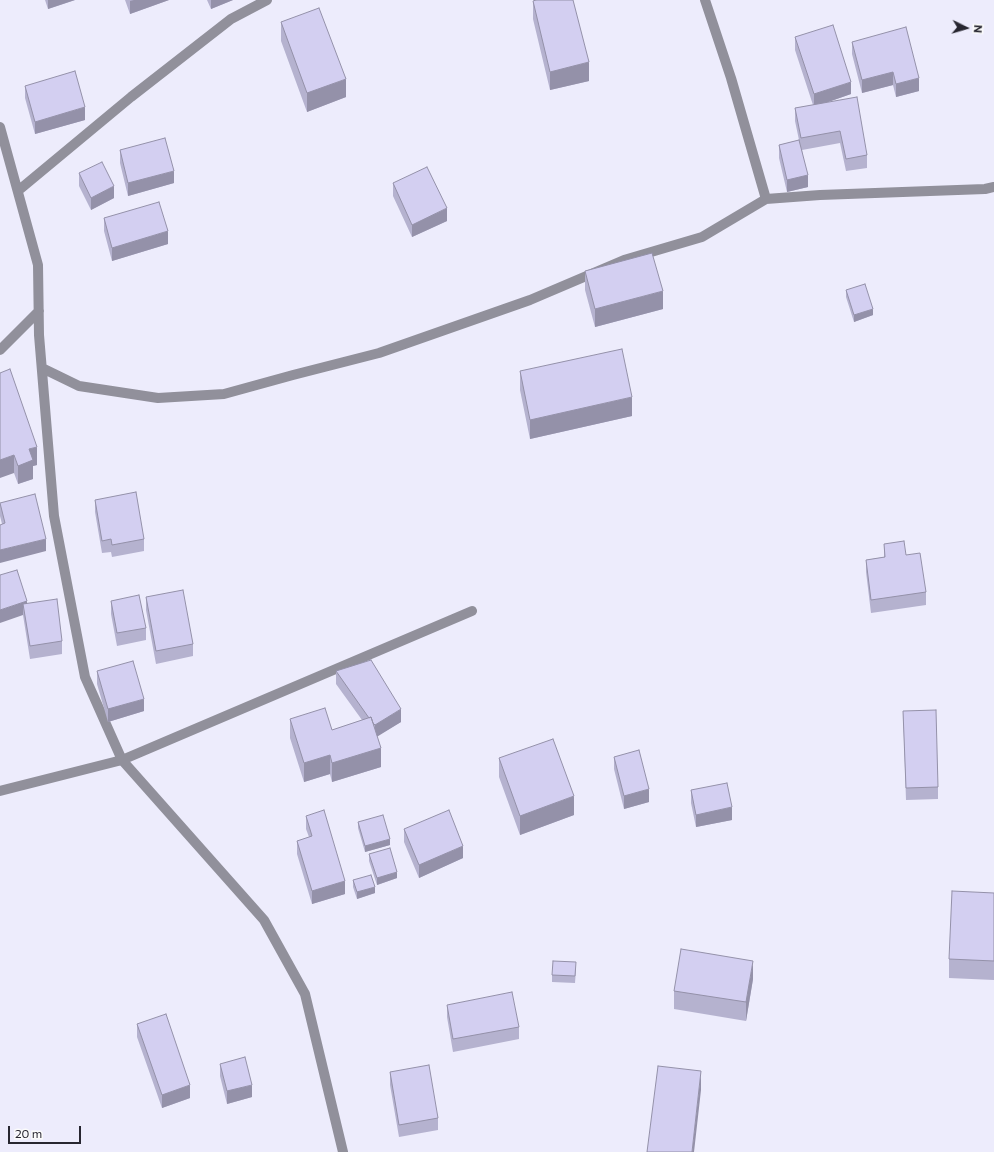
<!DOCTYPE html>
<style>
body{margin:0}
#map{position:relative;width:994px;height:1152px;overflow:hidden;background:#edecfc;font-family:Commissioner,sans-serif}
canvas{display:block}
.north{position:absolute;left:946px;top:8px;width:40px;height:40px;-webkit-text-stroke:3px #fbfbfb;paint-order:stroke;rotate:95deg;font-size:11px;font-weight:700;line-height:16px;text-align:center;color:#272630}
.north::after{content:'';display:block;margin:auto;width:14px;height:18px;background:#272630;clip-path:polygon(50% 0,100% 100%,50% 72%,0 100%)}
.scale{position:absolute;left:8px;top:1126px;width:73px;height:18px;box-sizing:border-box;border:2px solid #272630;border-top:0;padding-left:5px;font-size:12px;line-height:14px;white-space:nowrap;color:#272630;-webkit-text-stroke:3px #fbfbfb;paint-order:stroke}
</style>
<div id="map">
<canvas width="994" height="1152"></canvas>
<div class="north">N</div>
<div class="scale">20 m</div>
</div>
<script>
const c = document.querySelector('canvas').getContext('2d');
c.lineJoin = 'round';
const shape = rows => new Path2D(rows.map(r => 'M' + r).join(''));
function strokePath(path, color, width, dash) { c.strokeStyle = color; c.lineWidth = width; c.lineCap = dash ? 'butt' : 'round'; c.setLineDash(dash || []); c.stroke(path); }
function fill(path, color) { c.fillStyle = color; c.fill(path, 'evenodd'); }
const minor = shape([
 [705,0,731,78,766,199],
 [0,127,38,265,39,335,54,516,85,677,122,760,264,920,305,994,343,1152],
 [19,190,131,97,231,19,267,0],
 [0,350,39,311],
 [42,368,79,386,158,398,224,394,293,375,379,353,530,300,624,260,702,237,766,199,820,195,985,189,994,187],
 [0,791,122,760,472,611]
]);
const wall = shape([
 [45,0,75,0,48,9],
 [125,0,169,0,130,14],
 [207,0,233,0,211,9],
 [533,1,589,81,550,90,533,19],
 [281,22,346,97,307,112,281,41],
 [795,37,851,94,825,103,867,155,867,168,846,171,840,143,802,150,808,187,787,192,779,158,779,145,799,140,795,121,795,108,813,105,795,50],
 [852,42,919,91,896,97,893,85,862,93,852,54],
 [25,86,85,120,35,134,25,98],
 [120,150,174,183,128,196,120,163],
 [79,173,114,198,91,210,79,186],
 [393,183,447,221,412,237,393,196],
 [104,218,168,244,112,261,104,231],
 [585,271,663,309,595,327,585,290],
 [846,290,873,315,854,322,846,297],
 [520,371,632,416,530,439,520,390],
 [0,373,37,465,33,466,33,479,18,484,14,473],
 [95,500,144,539,144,551,112,557,111,552,102,553,95,512],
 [0,503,46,551,2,524,0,516],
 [884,544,906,555,926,592,926,605,871,613,866,572,866,560,884,557],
 [0,575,27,603,62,641,62,654,30,659,23,615],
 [146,597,193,644,193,656,156,664,146,610],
 [111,601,146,628,146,640,117,646,111,614],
 [97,671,144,711,108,722,97,684],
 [336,671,401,722,377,736,381,767,332,782,330,774,304,782,290,738,290,719,332,730,362,720,336,684],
 [903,711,938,787,938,799,906,800],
 [614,757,649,802,624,809,614,769],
 [499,758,574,815,520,835,499,777],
 [691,790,732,820,696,827,691,803],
 [306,816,345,894,312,904,297,854,297,841,309,837,306,829],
 [358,822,390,845,365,852,358,828],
 [404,829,463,858,419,878,404,842],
 [369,854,397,878,377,885,369,861],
 [353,880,375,893,357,899,353,887],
 [994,893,994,980,949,978,949,959],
 [576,969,575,983,552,982,552,975],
 [753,979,746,1021,674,1009,674,991],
 [447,1005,519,1027,519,1039,453,1052,447,1017],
 [137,1024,190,1098,162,1108,137,1037],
 [220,1064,252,1097,227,1104,220,1076],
 [390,1072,438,1118,438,1130,399,1137,390,1085]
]);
const shadedWall = shape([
 [48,0,75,0,48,9],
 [134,0,169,0,130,14,130,1],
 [211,0,233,0,211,9],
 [589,62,589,81,550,90,550,72],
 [893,72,893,85,862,93,862,80],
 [919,78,919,91,896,97,896,84],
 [346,79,346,97,307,112,307,93],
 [851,82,851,94,814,107,814,94],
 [85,107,85,120,35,134,35,122],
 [174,171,174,183,128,196,128,183],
 [808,175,808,187,787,192,787,180],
 [114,186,114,198,91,210,91,198],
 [447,208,447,221,412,237,412,225],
 [168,231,168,244,112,261,112,248],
 [663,291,663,309,595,327,595,309],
 [873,309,873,315,854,322,854,315],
 [632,397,632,416,530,439,530,420],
 [37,447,37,465,33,466,33,479,18,484,18,466,29,449],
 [14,455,14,473,0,478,0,460],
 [46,539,46,551,0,563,0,550],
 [27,601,27,613,23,604,23,615,0,623,0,610],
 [144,699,144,711,108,722,108,709],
 [401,709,401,722,375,738,375,725],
 [381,748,381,767,332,782,332,763],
 [330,755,330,774,304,782,304,763],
 [649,789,649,802,624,809,624,796],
 [574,796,574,815,520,835,520,816],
 [732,807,732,820,696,827,696,815],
 [390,839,390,845,365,852,365,846],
 [463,846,463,858,419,878,419,865],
 [397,872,397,878,377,885,377,878],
 [345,881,345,894,312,904,312,891],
 [375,887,375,893,357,899,357,892],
 [753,961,753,979,746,1021,746,1002],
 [701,1071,701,1090,694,1152,692,1152],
 [190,1085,190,1098,162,1108,162,1095],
 [252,1085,252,1097,227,1104,227,1091]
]);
const building = shape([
 [536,0,573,0,589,62,550,72,533,1,536,0],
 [319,8,346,79,307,93,281,22,319,8],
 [833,25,851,82,814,94,795,37,833,25],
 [906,27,919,78,896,84,893,72,862,80,852,42,906,27],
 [75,71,85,107,35,122,25,86,75,71],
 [857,97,867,155,846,159,840,131,801,138,795,108,857,97],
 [165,138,174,171,128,183,120,150,165,138],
 [799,140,808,175,787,180,779,145,799,140],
 [102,162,114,186,91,198,79,173,102,162],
 [427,167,447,208,412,225,393,183,427,167],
 [159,202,168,231,112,248,104,218,159,202],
 [652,253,663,291,595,309,585,271,652,253],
 [865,284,873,309,854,315,846,290,865,284],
 [622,349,632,397,530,420,520,371,622,349],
 [10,369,37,447,29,449,33,460,18,466,14,455,0,460,0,373,10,369],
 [136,492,144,539,112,545,111,539,102,541,95,500,136,492],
 [35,494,46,539,0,550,0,525,5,523,0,503,35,494],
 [904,541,906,555,920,553,926,592,871,600,866,560,885,557,884,544,904,541],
 [17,570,27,601,0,610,0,575,17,570],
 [183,590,193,644,156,651,146,597,183,590],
 [139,595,146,628,117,633,111,601,139,595],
 [57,599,62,641,30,646,23,604,57,599],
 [371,660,401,709,375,725,373,723,371,717,369,718,336,671,371,660],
 [133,661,144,699,108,709,97,671,133,661],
 [325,708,332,730,371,717,381,748,332,763,330,755,304,763,290,719,325,708],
 [936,710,938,787,906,788,903,711,936,710],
 [553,739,574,796,520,816,499,758,553,739],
 [639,750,649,789,624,796,614,757,639,750],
 [727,783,732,807,696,815,691,790,727,783],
 [324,810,345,881,312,891,297,841,312,836,306,816,324,810],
 [449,810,463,846,419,865,404,829,449,810],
 [383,815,390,839,365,846,358,822,383,815],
 [390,848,397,872,377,878,369,854,390,848],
 [371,875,375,887,357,892,353,880,371,875],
 [952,891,994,893,994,961,949,959,952,891],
 [681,949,753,961,746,1002,674,991,681,949],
 [553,961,576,962,575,976,552,975,553,961],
 [512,992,519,1027,453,1039,447,1005,512,992],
 [166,1014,190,1085,162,1095,137,1024,166,1014],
 [245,1057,252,1085,227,1091,220,1064,245,1057],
 [429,1065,438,1118,399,1125,390,1072,429,1065],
 [658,1066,701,1071,692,1152,647,1152,658,1066]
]);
strokePath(minor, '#91909b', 10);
fill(wall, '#b5b2cf');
fill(shadedWall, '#9491a9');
fill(building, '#d3cff1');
strokePath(building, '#9491a9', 1);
</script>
